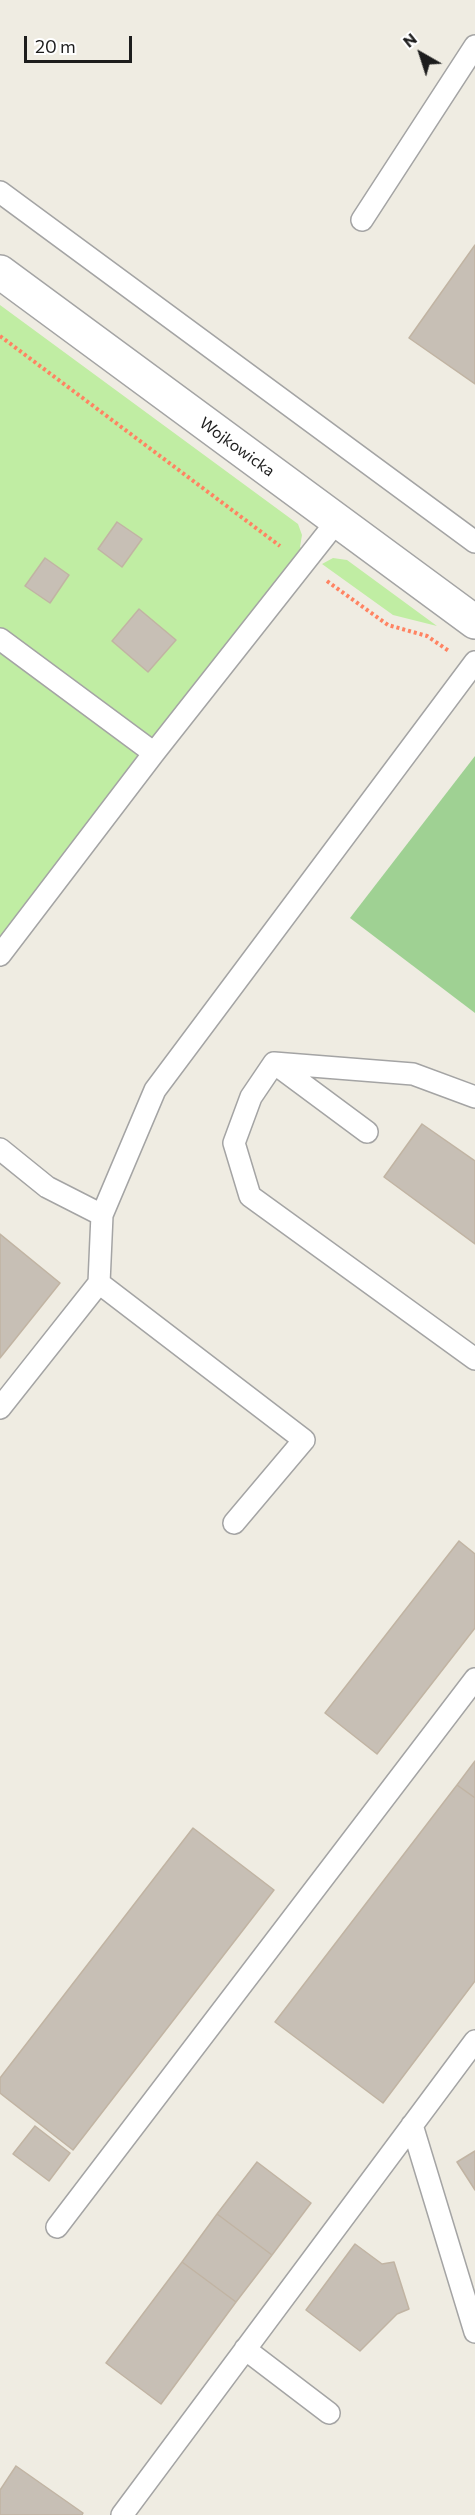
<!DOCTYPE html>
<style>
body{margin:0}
#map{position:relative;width:475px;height:2515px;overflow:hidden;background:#efece2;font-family:Commissioner,sans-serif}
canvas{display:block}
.north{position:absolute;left:391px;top:24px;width:60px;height:60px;-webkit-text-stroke:4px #fff;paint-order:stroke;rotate:321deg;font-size:16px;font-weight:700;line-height:24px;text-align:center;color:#1d1d1d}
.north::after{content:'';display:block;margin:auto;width:21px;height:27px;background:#1d1d1d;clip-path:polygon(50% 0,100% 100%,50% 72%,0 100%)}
.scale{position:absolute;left:24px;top:36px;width:108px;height:27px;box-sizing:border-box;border:3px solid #1d1d1d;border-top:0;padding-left:8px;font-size:18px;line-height:21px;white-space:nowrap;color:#1d1d1d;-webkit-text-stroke:4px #fff;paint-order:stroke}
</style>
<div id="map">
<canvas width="475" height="2515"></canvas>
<div class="north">N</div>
<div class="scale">20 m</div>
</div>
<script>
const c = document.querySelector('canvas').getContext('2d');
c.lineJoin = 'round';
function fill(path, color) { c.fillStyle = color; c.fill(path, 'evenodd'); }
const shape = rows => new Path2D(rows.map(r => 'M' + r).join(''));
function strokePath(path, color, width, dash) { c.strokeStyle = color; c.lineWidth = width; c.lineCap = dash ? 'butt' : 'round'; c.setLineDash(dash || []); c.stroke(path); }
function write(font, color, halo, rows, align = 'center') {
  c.font = font + ' Commissioner,sans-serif'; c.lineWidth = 5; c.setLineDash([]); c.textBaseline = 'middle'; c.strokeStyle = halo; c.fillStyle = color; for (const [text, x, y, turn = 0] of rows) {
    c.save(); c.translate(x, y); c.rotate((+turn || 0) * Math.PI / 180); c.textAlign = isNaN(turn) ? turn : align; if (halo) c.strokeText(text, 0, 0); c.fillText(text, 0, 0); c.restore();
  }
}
const grass = shape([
 [0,305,298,524,302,535,300,547,305,551,0,945],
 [333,558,347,560,437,626,393,615,322,564]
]);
const forest = shape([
 [475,756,475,1013,350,918]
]);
const building = shape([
 [475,245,475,384,409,338,475,245],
 [117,522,142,539,122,567,98,549,117,522],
 [45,558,69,575,50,603,25,586,45,558],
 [139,609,176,640,148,672,112,641,139,609],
 [422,1124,475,1161,475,1244,384,1177,422,1124],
 [0,1234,60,1283,0,1358,0,1234],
 [459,1541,475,1554,475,1628,377,1754,325,1713,459,1541],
 [475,1761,475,1798,457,1785,475,1761],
 [457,1785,475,1798,475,1981,383,2103,275,2022,457,1785],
 [193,1828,274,1890,73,2150,0,2093,0,2078,193,1828],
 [35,2126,70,2153,49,2181,13,2154,35,2126],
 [475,2151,475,2190,457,2162,475,2151],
 [257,2162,311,2203,272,2255,217,2214,257,2162],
 [217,2214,272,2255,236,2302,182,2262,217,2214],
 [355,2244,382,2264,394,2262,409,2309,397,2314,360,2351,306,2310,355,2244],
 [182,2262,236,2302,161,2404,106,2363,182,2262],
 [16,2466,83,2513,82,2515,0,2515,0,2490,16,2466]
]);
const path = shape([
 [0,336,280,546],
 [327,581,388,625,427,636,449,651]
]);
const service = shape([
 [0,192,475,542],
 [362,220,475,46],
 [0,639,154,753],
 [0,955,154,753,337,521],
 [274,1063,367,1132],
 [475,1097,413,1074,274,1063,251,1097,234,1143,250,1196,475,1359],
 [0,1149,47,1187,102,1215],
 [99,1283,304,1440,234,1523],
 [0,1408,99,1283,102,1215,155,1090,475,662],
 [412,2125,475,2332],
 [57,2227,475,1679],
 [245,2349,329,2413],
 [122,2515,475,2041]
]);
const tertiary = shape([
 [0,272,475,622]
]);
const streetNames = [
 ["Wojkowicka",237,447,36]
];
fill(grass, '#c0eda3');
fill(forest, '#9fd193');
fill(building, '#c7bfb5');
strokePath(building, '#c1b4a3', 1.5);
strokePath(service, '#a4a4a4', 24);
strokePath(tertiary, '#a4a4a4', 36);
strokePath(path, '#ff8362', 4, [3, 3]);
strokePath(service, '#fff', 21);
strokePath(tertiary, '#fff', 33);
write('16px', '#1d1d1d', '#fff', streetNames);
</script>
